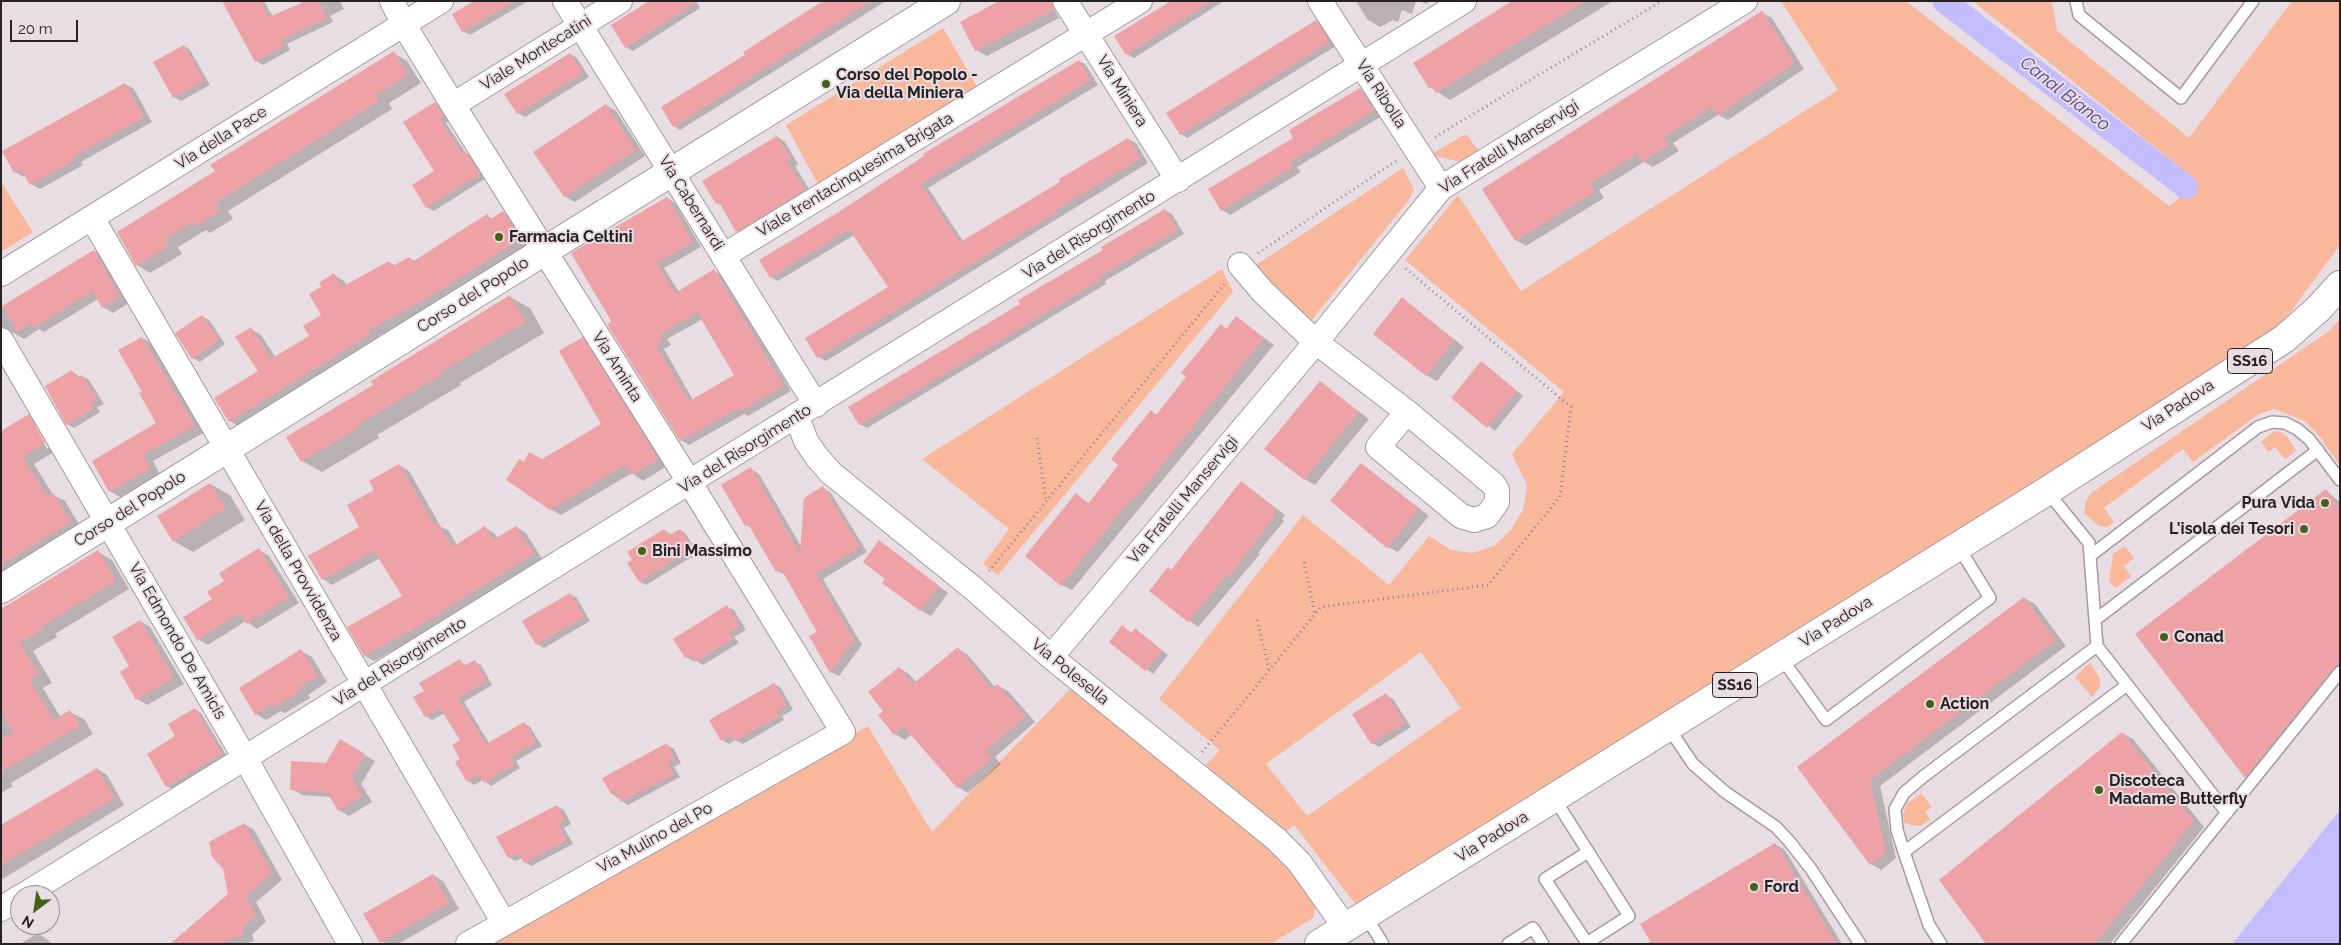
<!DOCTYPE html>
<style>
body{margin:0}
#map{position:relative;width:2341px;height:945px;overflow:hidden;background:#e8dde2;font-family:Raleway,sans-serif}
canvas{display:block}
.frame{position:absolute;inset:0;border:2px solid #262224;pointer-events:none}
.north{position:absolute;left:10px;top:885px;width:50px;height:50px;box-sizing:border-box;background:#e8dde2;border:1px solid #9a9296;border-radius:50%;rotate:211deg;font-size:14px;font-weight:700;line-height:20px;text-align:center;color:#262224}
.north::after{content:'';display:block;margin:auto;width:18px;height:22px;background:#416218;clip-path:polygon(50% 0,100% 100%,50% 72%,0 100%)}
.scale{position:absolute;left:10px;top:20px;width:68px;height:22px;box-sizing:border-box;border:2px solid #262224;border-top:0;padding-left:6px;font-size:15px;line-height:18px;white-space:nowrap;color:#262224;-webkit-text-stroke:4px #e8dde2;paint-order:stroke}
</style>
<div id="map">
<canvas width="2341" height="945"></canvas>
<div class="frame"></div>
<div class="north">N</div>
<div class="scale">20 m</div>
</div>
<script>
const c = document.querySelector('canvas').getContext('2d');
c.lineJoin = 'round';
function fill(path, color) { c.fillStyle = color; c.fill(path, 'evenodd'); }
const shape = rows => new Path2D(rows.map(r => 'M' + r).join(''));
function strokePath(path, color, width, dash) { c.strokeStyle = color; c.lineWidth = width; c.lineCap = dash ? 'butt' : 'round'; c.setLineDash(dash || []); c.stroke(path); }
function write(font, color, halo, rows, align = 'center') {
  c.font = font + ' Raleway,sans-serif'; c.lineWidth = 4; c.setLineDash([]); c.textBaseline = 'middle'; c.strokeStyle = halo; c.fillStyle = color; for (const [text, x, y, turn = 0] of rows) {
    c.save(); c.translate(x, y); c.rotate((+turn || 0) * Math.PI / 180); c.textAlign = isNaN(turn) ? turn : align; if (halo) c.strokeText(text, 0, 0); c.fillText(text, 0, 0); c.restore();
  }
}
const green = shape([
 [1781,1,1906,1,2169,206,2198,182,1973,1,2052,1,2057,31,2189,138,2292,1,2340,1,2340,245,2275,333,1357,906,1294,825,1284,833,1206,765,1220,750,1159,699,1303,515,1389,585,1429,536,1451,550,1472,553,1494,546,1511,530,1523,510,1527,485,1512,454,1564,392,1405,260,1458,195,1521,291,1838,90],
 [1421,652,1461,708,1307,816,1266,764],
 [943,28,978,88,819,186,786,125],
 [1466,134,1478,150,1461,162,1430,155],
 [1403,168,1414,190,1408,201,1311,321,1268,285,1256,265],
 [1,182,33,232,1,252],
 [1222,269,1233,292,998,575,983,564,1009,529,922,459],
 [2340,319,2340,465,2316,432,2303,420,2274,409,2259,414,2193,462,2183,449,2104,508,2114,522,2107,527,2099,526,2084,513,2086,501,2091,493,2328,332],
 [2274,431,2281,432,2288,438,2296,451,2285,459,2275,447,2269,452,2261,442],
 [2125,546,2134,558,2124,566,2131,576,2116,588,2109,582,2113,554],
 [2090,663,2100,678,2100,686,2092,697,2075,677],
 [1075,684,1278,848,1316,905,1313,918,1271,944,481,944,868,726,932,832],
 [1921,793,1932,807,1925,812,1930,820,1920,826,1911,825,1904,822,1903,814,1907,804]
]);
const water = shape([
 [2340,810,2340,944,2232,944]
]);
const shadow = shape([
 [229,1,264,1,273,17,302,4,300,1,340,1,344,9,330,16,333,22,287,44,290,50,263,65,256,61],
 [477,1,528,1,470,35,463,31],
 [696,1,700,8,633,51,626,47],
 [827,1,886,1,680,130,674,126,746,55],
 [1050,1,1059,18,987,56,976,50],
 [1174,1,1224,1,1134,58,1127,54],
 [1356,1,1416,1,1412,14,1402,10,1398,22,1393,20,1380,27,1367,19],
 [1419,1,1429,1,1427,4],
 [1514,1,1613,1,1450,100,1430,87],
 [1762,13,1772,18,1804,69,1728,120,1718,115,1673,143,1679,151,1653,167,1644,162,1599,190,1604,198,1526,246,1516,240,1484,190],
 [1316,21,1322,25,1336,46,1187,138,1181,134],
 [184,46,190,50,210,85,181,101,174,97],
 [394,53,407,61,421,83,389,103,392,109,228,211,233,219,210,233,206,230,178,247,182,254,150,273,137,265,216,172],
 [570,54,577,58,589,77,525,117,518,113],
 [1079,61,1086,65,1098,85,928,188,963,241,1062,182,1128,139,1136,143,1148,163,826,361,818,357,889,288,854,235,778,281,771,277,838,214],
 [125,84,134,89,152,122,81,162,83,165,40,189,31,184,26,176,24,177,15,172],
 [1360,89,1368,94,1382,116,1297,167,1301,172,1230,215,1222,210,1295,138],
 [435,103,442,107,450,120,446,123,465,152,472,156,486,178,434,211,427,207,435,171],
 [606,105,616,111,645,156,575,202,564,196],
 [777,137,785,142,798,164,795,166,812,194,745,235,737,231,723,206,717,203],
 [667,198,675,203,701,247,664,268,679,292,714,271,723,276,791,391,748,416,744,414,689,445,681,440,608,324,612,322],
 [703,319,735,375,693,400,664,349,671,345,667,339],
 [1165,210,1172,214,1184,234,1105,281,1106,284,1020,336,867,428,860,424,1022,304],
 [503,212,513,218,530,245,442,301,379,336,381,340,240,427,230,421,259,372,251,329,261,335,276,358,310,336,323,315,323,287,334,275,344,281,347,286,389,262,396,266,409,258,415,261,487,216,493,219],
 [95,251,104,256,129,303,113,313,103,307,98,299,44,332,39,329,24,339,14,333,4,333,1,336,1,308],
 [510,297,530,308,544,333,460,383,461,385,377,435,379,438,322,472,302,461,375,385],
 [1403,299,1464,347,1437,381,1426,375],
 [202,316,209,320,225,344,200,362,193,358],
 [1237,318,1274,345,1072,590,1062,585,1076,495,1090,504,1120,465,1151,412,1158,416,1188,377,1221,326,1227,329],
 [142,338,153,344,205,432,153,461,160,474,120,497,110,491,157,423,144,392],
 [583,339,593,345,667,466,643,481,632,473,561,515,550,509,525,464,542,460,603,425],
 [1488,367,1523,396,1495,431,1453,398],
 [72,371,80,377,82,376,89,380,104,404,97,407,100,412,74,428,67,424],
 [1320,382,1369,419,1315,485,1304,479],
 [29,416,41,423,57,450,34,464,53,495,65,501,82,529,1,580,1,456],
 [33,425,36,425,49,448,47,449],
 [1362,464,1429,516,1398,552,1388,547],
 [399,465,409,471,441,527,448,530,457,545,485,528,494,533,498,539,516,527,526,533,542,559,424,634,374,661,365,656,349,628,404,596,380,558,332,585,323,579,361,527,375,490],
 [751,469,759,474,802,548,823,488,831,493,867,552,823,579,862,645,839,676,831,672,811,637,819,632,786,575,777,571,752,528,746,525],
 [1242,482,1285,515,1282,519,1284,521,1258,553,1260,554,1198,627,1150,591,1171,571],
 [210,484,230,495,245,520,193,552,174,541],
 [2326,491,2340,502,2340,678,2256,783,2246,777,2137,634],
 [664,530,672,535,680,530,686,534,698,553,646,585,640,582,634,560],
 [879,542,948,593,931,616,920,610,887,579],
 [259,550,269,556,299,603,257,629,246,621,208,645,198,639,226,582],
 [98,552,112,560,129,589,55,634,57,637,33,651,52,683,43,688,61,718,70,712,85,720,93,734,11,783,13,786,1,793,1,610],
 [570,594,577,598,590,621,544,648,537,644],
 [2024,598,2035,604,2066,646,1880,786,1896,858,1881,870,1871,864,1799,767],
 [727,607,734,610,746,630,734,637,739,643,703,665,695,660,693,661,686,657],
 [140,621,150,627,184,684,147,705,137,699],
 [1123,627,1132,633,1142,634,1168,655,1153,674,1111,642],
 [958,649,968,655,995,687,997,685,1008,691,1035,722,995,757,1001,764,968,793,958,787,912,734,905,740,895,734,885,711,899,668,909,674,916,682],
 [301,651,312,657,327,682,308,695,310,698,285,713,281,711,266,720,256,714],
 [460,661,467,666,475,662,481,665,492,685,464,702,489,743,524,723,530,727,542,746,516,761,520,768,491,786,483,780,474,785,468,781,462,759,462,741,445,713,432,720,426,716,425,691],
 [774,684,781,688,793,710,782,716,784,720,743,744,735,740,729,744,722,740],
 [1386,695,1393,699,1411,727,1379,747,1372,743],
 [195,709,201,713,228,758,174,790,167,786,148,754,177,737],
 [2122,733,2133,739,2204,827,2110,944,1987,944],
 [340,741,375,761,361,784,372,802,349,816,339,810,331,797,302,795,292,789,327,764],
 [667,745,674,749,681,763,674,767,680,777,628,805,612,794,604,778],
 [97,769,107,775,124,805,1,880,1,832],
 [557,806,564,810,571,824,564,828,573,844,531,866,525,862,522,858,515,861,509,857],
 [244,824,254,830,282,880,256,902,266,921,252,935,254,941,245,944,172,944,230,894,224,869],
 [1775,844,1785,850,1842,944,1647,944],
 [433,875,443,881,459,909,398,944,381,942],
 [38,933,53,944,20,944]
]);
const canal = shape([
 [1944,1,2186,187]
]);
const building = shape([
 [222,1,260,1,269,17,306,1,319,1,327,18,281,40,284,46,255,62],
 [474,1,515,1,462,32,452,14],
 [649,1,699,1,625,48,611,25],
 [823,1,871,1,673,127,661,107,745,55,743,52],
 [999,1,1051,1,1054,10,975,51,960,22],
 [1171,1,1212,1,1126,55,1114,36],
 [1512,1,1585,1,1436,93,1432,87,1429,88,1413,63],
 [1762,11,1795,63,1717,116,1712,107,1664,137,1669,145,1642,162,1637,154,1590,184,1595,192,1515,241,1482,189],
 [1316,20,1330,42,1180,135,1166,113],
 [184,45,204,81,173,98,153,62],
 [394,51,408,75,376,95,379,101,215,203,220,211,196,226,193,222,165,239,169,246,136,266,117,232,215,171,210,165],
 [570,53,583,73,517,114,504,94],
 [1079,60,1091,80,921,184,960,242,1060,182,1059,179,1128,138,1141,158,1056,210,1057,212,817,358,805,338,888,287,849,229,770,278,759,260,837,213,924,156,923,154],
 [125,83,144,117,73,157,75,160,30,185,21,169,14,173,2,151],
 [1360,88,1374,111,1290,162,1293,167,1221,211,1208,189,1293,138,1289,130],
 [435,102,444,116,440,119,462,153,465,151,480,174,426,208,412,185,434,171,403,122],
 [606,104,636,150,564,197,533,152],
 [777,136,791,159,787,161,805,190,736,232,719,202,716,204,702,181],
 [667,197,693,242,657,263,675,293,714,269,784,386,739,412,737,409,680,441,607,324,611,322,610,319,571,253],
 [697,312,734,375,689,401,656,345,663,341,660,335],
 [1165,209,1178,230,1099,277,1100,280,1013,333,859,425,848,407,1020,304,1018,300,1103,250,1101,247],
 [503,211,521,239,431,296,369,330,371,334,229,422,214,398,258,371,235,337,251,327,271,359,309,336,303,326,321,315,309,294,321,287,319,283,334,273,342,287,389,261,393,266,409,257,412,262,487,214,490,219],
 [94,250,120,297,102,308,92,291,34,328,31,323,18,332,2,306],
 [510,295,526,322,441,372,443,374,359,424,360,427,301,462,286,437,373,385,371,381],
 [1402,297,1454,340,1426,376,1373,334],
 [202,315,219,340,192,359,175,333],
 [1236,316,1264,338,1135,499,1133,497,1061,586,1025,556,1076,493,1088,504,1118,465,1111,459,1151,410,1156,415,1186,377,1181,373,1221,324,1226,329],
 [142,337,195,426,143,455,151,468,109,492,92,461,156,423,139,393,142,392,118,350],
 [583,337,656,455,658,460,631,475,625,465,550,510,506,480,519,459,524,462,529,452,542,459,601,424,559,351],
 [1481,361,1517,391,1487,428,1451,398],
 [72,370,77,378,82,375,98,400,91,403,94,408,66,425,45,386],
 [1320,381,1359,412,1304,480,1264,449],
 [29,414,45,443,23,457,47,496,53,493,71,522,1,565,1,431],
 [1361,463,1419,509,1387,548,1330,501],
 [399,464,435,525,438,523,452,547,485,526,493,540,516,526,534,554,414,629,364,656,347,627,402,596,374,551,322,580,308,556,359,527,347,505,374,490,369,481],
 [751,467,800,553,804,498,823,486,860,547,816,574,854,640,830,673,809,636,817,632,781,569,776,572,748,524,745,526,721,485],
 [1241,481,1276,509,1273,513,1276,515,1229,577,1227,575,1188,622,1149,591,1168,567,1171,570],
 [210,483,226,508,173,542,157,516],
 [2326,489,2340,508,2340,660,2245,778,2135,634],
 [664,529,669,535,680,529,692,549,639,582,627,563,632,560,627,552],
 [879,540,939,586,920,611,882,583,885,579,863,562],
 [259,548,289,597,246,624,240,613,197,640,183,617,212,599,207,592,224,581,219,573],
 [98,550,116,581,42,626,43,629,20,643,39,675,30,680,54,720,70,710,80,726,1,772,1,739,13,732,1,712,1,609],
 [570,593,584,617,536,645,522,621],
 [2024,597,2056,640,1870,780,1886,852,1870,865,1797,767],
 [727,605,740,626,728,633,733,639,695,662,691,655,685,658,673,639],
 [140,620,174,678,136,700,120,672,129,666,112,637],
 [1122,625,1131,633,1135,628,1162,651,1145,671,1109,642],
 [958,647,992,689,997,684,1026,716,986,751,992,758,957,788,904,727,894,735,878,715,883,711,868,692,899,667,913,684],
 [301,649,318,676,298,688,300,691,274,708,272,704,255,715,239,688],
 [460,659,464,666,475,660,487,681,458,698,486,744,524,722,536,742,511,757,515,764,484,783,479,775,467,782,455,762,460,759,452,745,460,740,440,708,425,717,413,697,424,691,419,683],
 [774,683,787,705,776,712,779,716,735,741,731,735,721,741,709,720],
 [1386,693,1405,723,1371,744,1352,714],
 [195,708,222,754,166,787,147,754,175,736,168,724],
 [2122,732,2194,821,2095,944,1986,944,1939,880],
 [340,739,365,754,352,777,362,796,338,811,327,792,290,790,291,761,326,763],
 [667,743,675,759,668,763,674,774,621,802,615,792,611,794,602,778],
 [97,768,115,798,1,865,1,825],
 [557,805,565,820,558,824,567,840,524,863,518,853,508,858,496,837],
 [244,823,272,873,246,896,256,915,242,929,244,935,226,941,225,944,170,944,228,894,223,869,212,857,209,842],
 [1775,843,1837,944,1652,944,1640,924],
 [433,874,449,903,380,943,363,914]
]);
const path = shape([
 [1435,137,1662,1],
 [1258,253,1396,161],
 [1037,438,1046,501],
 [1304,562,1315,615],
 [989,571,1226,282],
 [1257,620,1269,669],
 [1202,752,1321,607,1488,585,1560,497,1571,407,1405,268]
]);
const lane = shape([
 [2076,1,2079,15,2181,98,2253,1],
 [2047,491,2089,543,2097,646,2227,813],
 [2090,556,2258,427,2272,422,2285,423,2297,429,2309,439,2340,480],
 [2095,620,2318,450],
 [2097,646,1924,776,1904,793,1895,809,1897,830,1904,852,2127,685],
 [1785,656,1785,663,1826,720,1990,598,1958,546],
 [1668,727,1693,764,1725,792,1776,827,1789,841,1811,869,1860,944],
 [1554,798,1629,916,1587,943,1545,879,1588,852],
 [1904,852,1929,925,1941,944],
 [1365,915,1383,944],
 [1508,944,1533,928,1543,944],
 [2121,944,2340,672]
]);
const street = shape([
 [392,1,404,25,453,105,690,483,843,732,468,944],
 [565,1,816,405],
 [1065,1,1178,180],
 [1320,1,1441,188],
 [453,105,620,1],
 [92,218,504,923],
 [723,256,1140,1],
 [1240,265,1263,292,1316,342,1407,412],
 [1,274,441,1],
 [1,340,245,758,350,944],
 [1407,412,1493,484,1497,490,1497,502,1487,516,1474,520,1461,516,1378,447,1407,412],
 [797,417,806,441,817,457,831,473,974,589,1051,657,1276,839,1299,862,1345,927],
 [1051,657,1316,342,1441,188,1745,1],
 [24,895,1464,1],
 [1,909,20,897]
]);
const secondary = shape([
 [1,589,946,1]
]);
const primary = shape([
 [1319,944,2047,491,2284,339,2318,309,2340,285]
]);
const markers = [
 [826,84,5,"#416218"],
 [499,237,5,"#416218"],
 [2325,503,5,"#416218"],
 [2304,529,5,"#416218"],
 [642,551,5,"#416218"],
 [2164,637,5,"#416218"],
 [1930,704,5,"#416218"],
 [2099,790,5,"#416218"],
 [1754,887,5,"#416218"]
];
const shields = [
 [2250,361,45],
 [1735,685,45]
];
const shieldNames = [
 ["SS16",2250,361],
 ["SS16",1735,685]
];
const streetNames = [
 ["Viale Montecatini",536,53,-32],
 ["Via Miniera",1122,91,58],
 ["Via Ribolla",1381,94,57],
 ["Via della Pace",221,138,-32],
 ["Via Fratelli Manservigi",1509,147,-32],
 ["Viale trentacinquesima Brigata",855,175,-31],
 ["Via Cabernardi",691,203,58],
 ["Via del Risorgimento",1089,235,-32],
 ["Corso del Popolo",473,295,-32],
 ["Via Aminta",617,367,58],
 ["Via Padova",2178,406,-33],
 ["Via del Risorgimento",745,449,-32],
 ["Via Fratelli Manservigi",1183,500,-50],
 ["Corso del Popolo",130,509,-32],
 ["Via della Provvidenza",298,571,60],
 ["Via Padova",1836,622,-32],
 ["Via Edmondo De Amicis",177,641,60],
 ["Via del Risorgimento",400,662,-32],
 ["Via Polesella",1070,672,39],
 ["Via Padova",1492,837,-32],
 ["Via Mulino del Po",655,838,-29]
];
const poiNames = [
 ["Corso del Popolo -",836,75],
 ["Via della Miniera",836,93],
 ["Farmacia Celtini",509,237],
 ["Pura Vida",2315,503,"right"],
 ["L'isola dei Tesori",2294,529,"right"],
 ["Bini Massimo",652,551],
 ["Conad",2174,637],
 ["Action",1940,704],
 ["Discoteca",2109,781],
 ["Madame Butterfly",2109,799],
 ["Ford",1764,887]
];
const waterNames = [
 ["Canal Bianco",2065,94,38]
];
fill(green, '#f9b79b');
fill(water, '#c3bdfe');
fill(shadow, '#0003');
strokePath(canal, '#c3bdfe', 24);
fill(building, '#eea2a6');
strokePath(lane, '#a49a9f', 14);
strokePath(street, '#a49a9f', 26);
strokePath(secondary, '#a49a9f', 30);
strokePath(primary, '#a49a9f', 30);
strokePath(path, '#8e868a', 3, [1, 4]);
strokePath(lane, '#fff', 11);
strokePath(street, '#fff', 24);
strokePath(secondary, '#fff', 28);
strokePath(primary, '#fff', 28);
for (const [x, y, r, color] of markers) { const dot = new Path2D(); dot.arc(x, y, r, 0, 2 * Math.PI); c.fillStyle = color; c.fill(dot); strokePath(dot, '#e8dde2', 2); }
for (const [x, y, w] of shields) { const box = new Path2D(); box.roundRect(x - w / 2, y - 12.5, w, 25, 4); c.fillStyle = '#e8dde2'; c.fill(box); strokePath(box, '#262224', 1); }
write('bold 15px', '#262224', null, shieldNames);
write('16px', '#262224', '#e8dde2', streetNames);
write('bold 16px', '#262224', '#e8dde2', poiNames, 'left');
write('italic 18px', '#51438f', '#e8dde2', waterNames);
</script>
